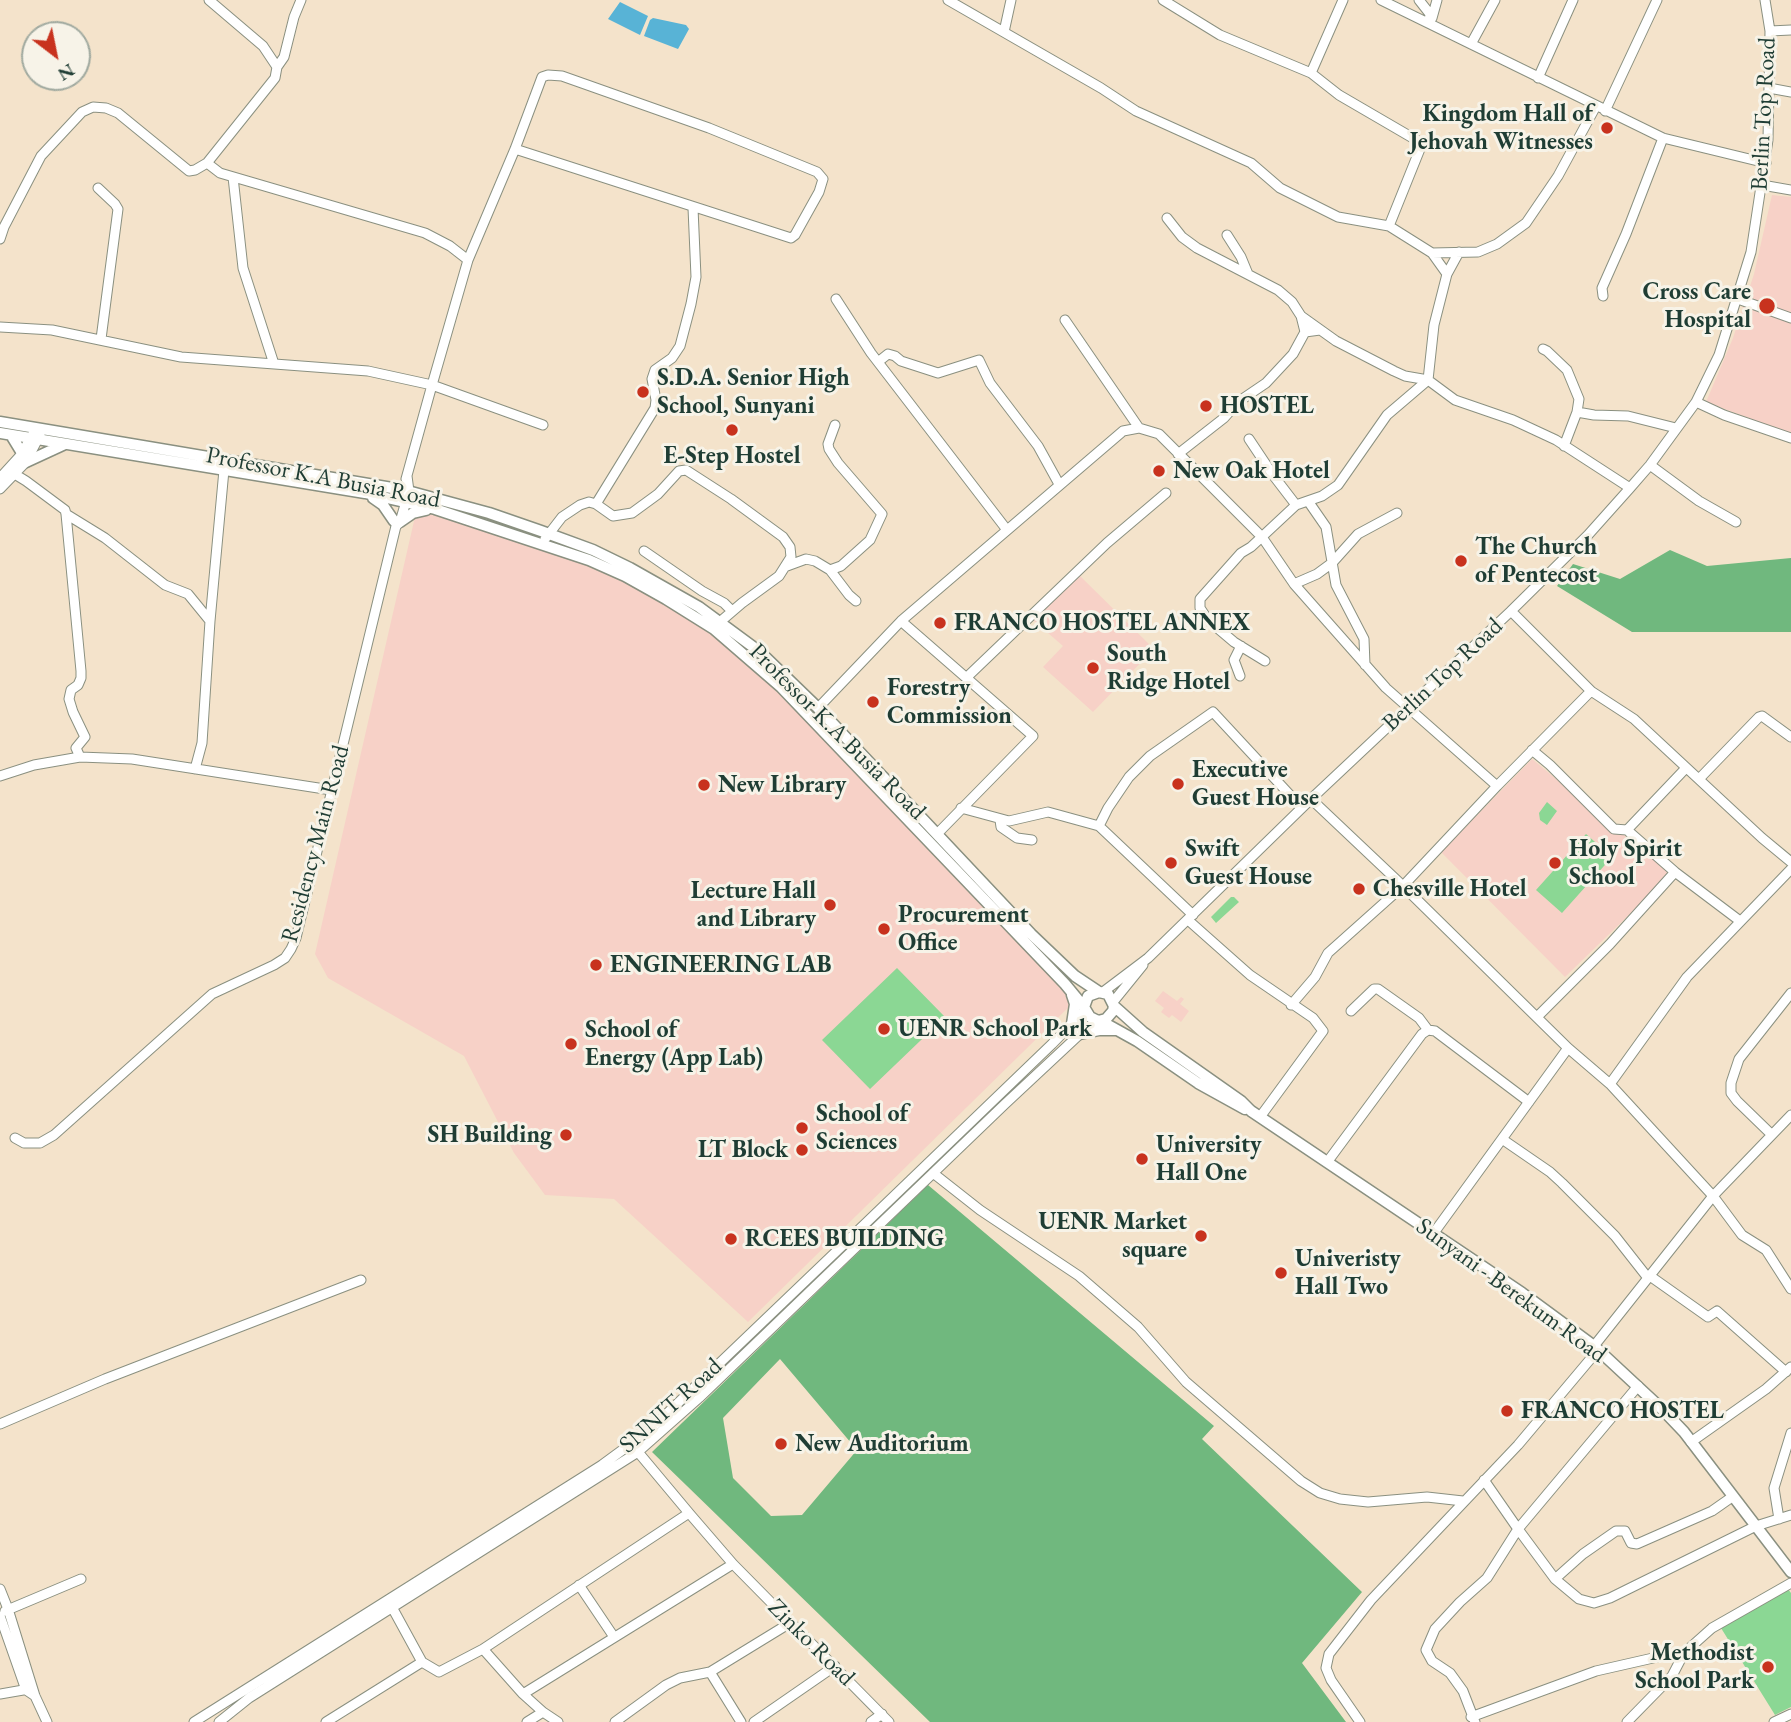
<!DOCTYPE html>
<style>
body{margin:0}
#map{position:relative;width:1791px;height:1722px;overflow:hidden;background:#f4e3cb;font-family:"EB Garamond",serif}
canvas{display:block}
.north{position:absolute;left:21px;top:21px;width:70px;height:70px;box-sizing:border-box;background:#f7f3e8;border:2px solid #a1aaa0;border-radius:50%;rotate:148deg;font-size:19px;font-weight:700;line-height:28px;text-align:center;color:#1f3d34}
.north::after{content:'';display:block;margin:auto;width:24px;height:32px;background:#c8321e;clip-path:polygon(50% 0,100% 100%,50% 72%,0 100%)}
</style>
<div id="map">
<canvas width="1791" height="1722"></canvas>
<div class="north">N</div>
</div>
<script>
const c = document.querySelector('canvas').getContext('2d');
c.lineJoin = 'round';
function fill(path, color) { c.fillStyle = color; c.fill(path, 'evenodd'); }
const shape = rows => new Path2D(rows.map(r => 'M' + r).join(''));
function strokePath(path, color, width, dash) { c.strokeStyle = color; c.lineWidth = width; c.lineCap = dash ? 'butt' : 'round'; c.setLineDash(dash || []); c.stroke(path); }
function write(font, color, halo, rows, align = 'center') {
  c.font = font + ' "EB Garamond",serif'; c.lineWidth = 6; c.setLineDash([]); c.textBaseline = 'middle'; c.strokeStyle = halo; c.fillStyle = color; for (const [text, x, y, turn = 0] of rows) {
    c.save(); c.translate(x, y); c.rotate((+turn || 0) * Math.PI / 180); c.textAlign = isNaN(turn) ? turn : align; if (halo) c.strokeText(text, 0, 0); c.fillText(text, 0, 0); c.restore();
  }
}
const built = shape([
 [1772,195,1791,197,1791,434,1706,402,1733,338,1754,274],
 [417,508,580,561,666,599,768,678,1078,998,748,1322,614,1199,545,1195,514,1153,464,1056,328,978,315,954],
 [1078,574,1154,649,1093,712,1043,667,1063,646,1033,620],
 [1532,759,1671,874,1565,977,1441,852],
 [1163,991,1177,1001,1181,997,1184,999,1180,1004,1189,1011,1181,1022,1172,1015,1169,1018,1161,1012,1164,1008,1155,1001]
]);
const green = shape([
 [1547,802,1557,811,1547,825,1540,820,1539,813],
 [1586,834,1612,857,1562,913,1536,890],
 [1231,897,1234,897,1239,902,1216,923,1211,917],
 [897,968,945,1017,870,1089,822,1040],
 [1788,1589,1791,1593,1791,1707,1775,1715,1721,1628]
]);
const forest = shape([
 [1670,550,1707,566,1791,558,1791,632,1632,632,1557,586,1573,564,1620,579],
 [928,1185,1214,1426,1202,1439,1362,1592,1302,1663,1346,1722,930,1722,652,1452],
 [780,1359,857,1450,802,1515,771,1516,733,1478,723,1418]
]);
const water = shape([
 [620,2,648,16,640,35,608,19],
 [653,18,686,25,689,29,678,49,644,36,650,20]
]);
const minor = shape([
 [948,0,1101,88,1136,111,1251,163,1280,188,1338,217,1389,226,1432,253,1447,274],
 [1163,0,1220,35,1311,73,1339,95,1418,141,1420,149,1389,226],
 [1381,0,1663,138,1766,163],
 [1419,0,1430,14,1429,23],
 [1432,18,1437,0],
 [1770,31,1791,30],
 [1004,32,1011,0],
 [1471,44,1495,0],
 [277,67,284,57,294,17,301,0],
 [1311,73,1343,0],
 [1538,78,1573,0],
 [1769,88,1791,92],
 [1605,111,1657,0],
 [207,163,275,78,277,67,263,46,209,0],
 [233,177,243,268,274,364],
 [1762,185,1791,190],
 [98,188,115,204,118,209,101,339],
 [1167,218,1182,237,1197,248,1278,290,1292,302,1301,316,1305,332],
 [1227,235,1241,257,1248,274],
 [0,239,4,227,41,156,82,112,93,107,106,108,118,113,189,171,195,170,207,163,220,173,425,233,450,246,468,260,432,385,543,425],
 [1432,253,1478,252,1497,244,1526,223,1558,176,1596,106],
 [468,260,515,149,542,77,548,75,562,76,709,128,817,172,823,179,819,192,795,235,791,238,515,149],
 [1603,296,1602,288,1626,234,1663,138],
 [836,299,871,353,1007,530],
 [1738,299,1791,318],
 [1301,316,1336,341,1394,371,1405,376,1428,380,1455,400,1513,420,1556,440,1630,488],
 [1065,320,1139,428],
 [0,327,52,330,181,357,368,371,432,385,406,479],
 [1543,349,1547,351,1567,370,1579,399,1577,412,1564,446],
 [878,362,888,354,895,356,901,361,938,373,979,360,990,383,1038,446,1059,484],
 [1696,402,1724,415,1791,438],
 [1577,412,1594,415,1628,416,1676,428],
 [1249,439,1273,475,1296,505],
 [1178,454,1224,418,1238,402,1266,383,1293,354,1305,332,1320,330],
 [1650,465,1699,501,1736,522],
 [8,470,26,481,65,510,66,514,81,671,81,678,78,685,71,690,69,699,73,712,85,737,76,748,80,757],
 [0,478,20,456,33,434],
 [0,489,26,462,40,435],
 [1308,501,1326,527,1336,585,1364,639,1365,665],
 [596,504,655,408,656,400,652,379,655,370,672,358,680,346,691,304,696,277,693,208],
 [66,514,105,538,165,585,188,594,210,621],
 [545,539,562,517,580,505,589,502,596,504,613,516,632,513,658,494,679,471,686,470,731,499,783,537,790,547,791,557,779,576,742,603,721,621],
 [644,551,702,591,724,603,732,611],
 [787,566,806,559,815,561,830,570,849,595,856,601],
 [830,570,841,566,870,540,882,514,838,463,829,449,828,444,835,425],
 [1294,584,1317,574,1332,563,1358,534,1397,513],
 [1511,611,1591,691],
 [901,621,1033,736,937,834],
 [1265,661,1234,642,1208,620,1200,608,1200,599,1241,553,1251,547,1296,505,1322,496,1338,485,1387,415,1428,380,1434,325,1447,274,1459,252],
 [1240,676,1234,660,1241,646],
 [966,678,1107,543,1166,493],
 [818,708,901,621,1123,431,1139,428,1159,434,1262,537,1294,584,1386,688,1497,786,1403,886,1311,799],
 [1532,750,1550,765,1614,829,1627,830,1675,872,1740,921],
 [195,769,202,743,210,621,224,470],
 [0,776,34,765,80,757,132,759,331,790],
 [1699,779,1759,717,1762,716,1791,737],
 [1497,786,1591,691,1634,719,1762,838,1791,862],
 [961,808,1009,821,1048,812,1099,826],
 [1000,820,1001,827,1017,838,1032,840],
 [1627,830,1686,768],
 [1193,915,1099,826,1108,808,1129,777,1150,756,1213,712,1302,808],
 [1188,920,1250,975,1313,1018,1323,1031,1260,1117],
 [1103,992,1148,958,1311,799,1511,611,1588,535,1630,488,1650,465,1696,402,1719,355,1751,252,1768,140,1770,31,1765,0],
 [1113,1002,1143,965],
 [1291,1005,1315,977,1328,953,1403,886,1568,1048,1610,1084,1713,1196,1594,1346],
 [1351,1011,1374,989,1378,989,1419,1018,1428,1030],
 [1537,1017,1610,944,1675,872],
 [1610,1084,1687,977,1791,869],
 [1791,1115,1713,1196,1742,1235,1766,1250,1791,1289],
 [1771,1134,1737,1101,1731,1093,1731,1083,1739,1059,1791,993],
 [15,1138,24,1143,40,1143,54,1135,212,994,274,965,285,958,291,949,296,938,396,526,400,522,409,491,407,476],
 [1502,1139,1550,1172,1562,1183,1615,1236,1648,1278],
 [1328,1161,1422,1034,1428,1030,1435,1031,1529,1102],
 [933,1173,980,1210,1079,1276,1138,1327,1186,1382,1301,1481,1320,1493,1340,1499,1368,1502,1427,1497,1463,1501],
 [1433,1234,1568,1048],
 [1650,1276,1708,1317,1717,1311,1786,1372],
 [1638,1386,1518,1529,1555,1579,1579,1599,1594,1603,1610,1598,1756,1526,1791,1515],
 [0,1424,105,1379,361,1280],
 [1691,1442,1766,1389,1791,1367],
 [1779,1519,1774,1488,1791,1433],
 [733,1564,889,1722],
 [1555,1579,1583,1554,1616,1531,1625,1531,1631,1543,1637,1544,1712,1511,1732,1497],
 [579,1585,614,1637],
 [0,1589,8,1609,35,1696,47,1722],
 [393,1609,422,1662,439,1672,483,1649,689,1513,638,1452],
 [5,1611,81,1579],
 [0,1616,26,1690,35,1696],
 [483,1649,523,1694,733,1564,689,1513],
 [710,1672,741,1722],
 [0,1694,29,1689],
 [523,1694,543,1712,558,1722],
 [1471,1717,1596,1671,1675,1653,1684,1653],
 [194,1722,602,1465,632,1443,656,1424,842,1246,1052,1044,1085,1010],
 [219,1722,249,1698,638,1452,699,1398,1005,1104,1080,1034,1098,1021],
 [326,1722,422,1662],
 [527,1722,543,1712],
 [615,1722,666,1685,680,1678,710,1672,790,1623],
 [754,1722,835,1666],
 [871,1722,882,1714],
 [1360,1722,1331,1680,1326,1668,1329,1654,1371,1600,1518,1445,1598,1350],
 [1475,1722,1463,1691,1450,1673,1432,1661,1426,1650,1435,1629,1460,1602,1487,1578,1518,1529,1484,1480],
 [1627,1722,1672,1676,1684,1653,1712,1628,1791,1583],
 [1774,1722,1791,1714]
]);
const major = shape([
 [0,422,404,490,489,513,541,531,593,550,630,568,699,607,760,652,818,708,1031,934,1075,976,1099,992],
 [0,433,365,493,435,509,589,560,625,576,666,599,714,629,781,687,1065,984,1084,1007,1090,1017,1098,1021,1106,1019,1113,1011,1114,1006,1108,994,1099,992,1088,996,1084,1007],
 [11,435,22,453],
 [26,462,65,444],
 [373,498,383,505,394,521],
 [400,522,413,513,426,510],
 [1072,995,1075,1004,1072,1024],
 [1114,1006,1143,1032,1241,1101,1251,1111,1522,1293,1594,1346,1664,1411,1684,1432,1791,1572],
 [1101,1021,1137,1041,1198,1083,1245,1109],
 [1080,1034,1099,1030,1115,1030]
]);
const markers = [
 [1607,128,7,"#c8321e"],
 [1767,306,9,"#c8321e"],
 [643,392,7,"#c8321e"],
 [1206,406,7,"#c8321e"],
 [732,430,7,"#c8321e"],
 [1159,471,7,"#c8321e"],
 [1461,561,7,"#c8321e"],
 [940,623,7,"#c8321e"],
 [1093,668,7,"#c8321e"],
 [873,702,7,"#c8321e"],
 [1178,784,7,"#c8321e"],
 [704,785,7,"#c8321e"],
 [1171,863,7,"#c8321e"],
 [1555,863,7,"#c8321e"],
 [1359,889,7,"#c8321e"],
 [830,905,7,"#c8321e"],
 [884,929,7,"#c8321e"],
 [596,965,7,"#c8321e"],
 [884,1029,7,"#c8321e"],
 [571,1044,7,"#c8321e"],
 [802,1128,7,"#c8321e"],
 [566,1135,7,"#c8321e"],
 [802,1150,7,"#c8321e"],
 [1142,1159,7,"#c8321e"],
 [1201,1236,7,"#c8321e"],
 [731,1239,7,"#c8321e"],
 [1281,1273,7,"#c8321e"],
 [1507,1411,7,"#c8321e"],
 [781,1444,7,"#c8321e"],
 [1768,1667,7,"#c8321e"]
];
const poiNames = [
 ["Kingdom Hall of",1593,114,"right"],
 ["Jehovah Witnesses",1593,142,"right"],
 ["Cross Care",1751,292,"right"],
 ["Hospital",1751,320,"right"],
 ["S.D.A. Senior High",657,378],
 ["School, Sunyani",657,406],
 ["HOSTEL",1220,406],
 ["E-Step Hostel",732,456,"center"],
 ["New Oak Hotel",1173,471],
 ["The Church",1475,547],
 ["of Pentecost",1475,575],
 ["FRANCO HOSTEL ANNEX",954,623],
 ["South",1107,654],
 ["Ridge Hotel",1107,682],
 ["Forestry",887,688],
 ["Commission",887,716],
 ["Executive",1192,770],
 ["Guest House",1192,798],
 ["New Library",718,785],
 ["Swift",1185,849],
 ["Guest House",1185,877],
 ["Holy Spirit",1569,849],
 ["School",1569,877],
 ["Chesville Hotel",1373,889],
 ["Lecture Hall",816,891,"right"],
 ["and Library",816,919,"right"],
 ["Procurement",898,915],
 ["Office",898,943],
 ["ENGINEERING LAB",610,965],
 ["UENR School Park",898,1029],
 ["School of",585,1030],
 ["Energy (App Lab)",585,1058],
 ["School of",816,1114],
 ["Sciences",816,1142],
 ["SH Building",552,1135,"right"],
 ["University",1156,1145],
 ["Hall One",1156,1173],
 ["LT Block",788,1150,"right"],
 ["UENR Market",1187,1222,"right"],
 ["square",1187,1250,"right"],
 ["RCEES BUILDING",745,1239],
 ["Univeristy",1295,1259],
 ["Hall Two",1295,1287],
 ["FRANCO HOSTEL",1521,1411],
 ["New Auditorium",795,1444],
 ["Methodist",1754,1653,"right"],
 ["School Park",1754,1681,"right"]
];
const streetNames = [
 ["Berlin Top Road",1764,114,-87],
 ["Professor K.A Busia Road",323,478,11],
 ["Berlin Top Road",1443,675,-43],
 ["Professor K.A Busia Road",837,732,45],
 ["Residency Main Road",316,844,-75],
 ["Sunyani - Berekum Road",1511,1291,36],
 ["SNNIT Road",671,1406,-42],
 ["Zinko Road",811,1643,45]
];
fill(built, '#f7d1c7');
fill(green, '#8bd794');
fill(forest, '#70b87e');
fill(water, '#58b3d6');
strokePath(minor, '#8a9080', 11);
strokePath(major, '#8a9080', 13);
strokePath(minor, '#fff', 9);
strokePath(major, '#fff', 10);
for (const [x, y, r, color] of markers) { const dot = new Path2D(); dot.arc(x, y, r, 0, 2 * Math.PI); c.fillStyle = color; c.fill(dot); strokePath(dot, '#f7f3e8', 2.5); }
write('bold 24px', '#1f3d34', '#f7f3e8', poiNames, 'left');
write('24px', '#1f3d34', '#f7f3e8', streetNames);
</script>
